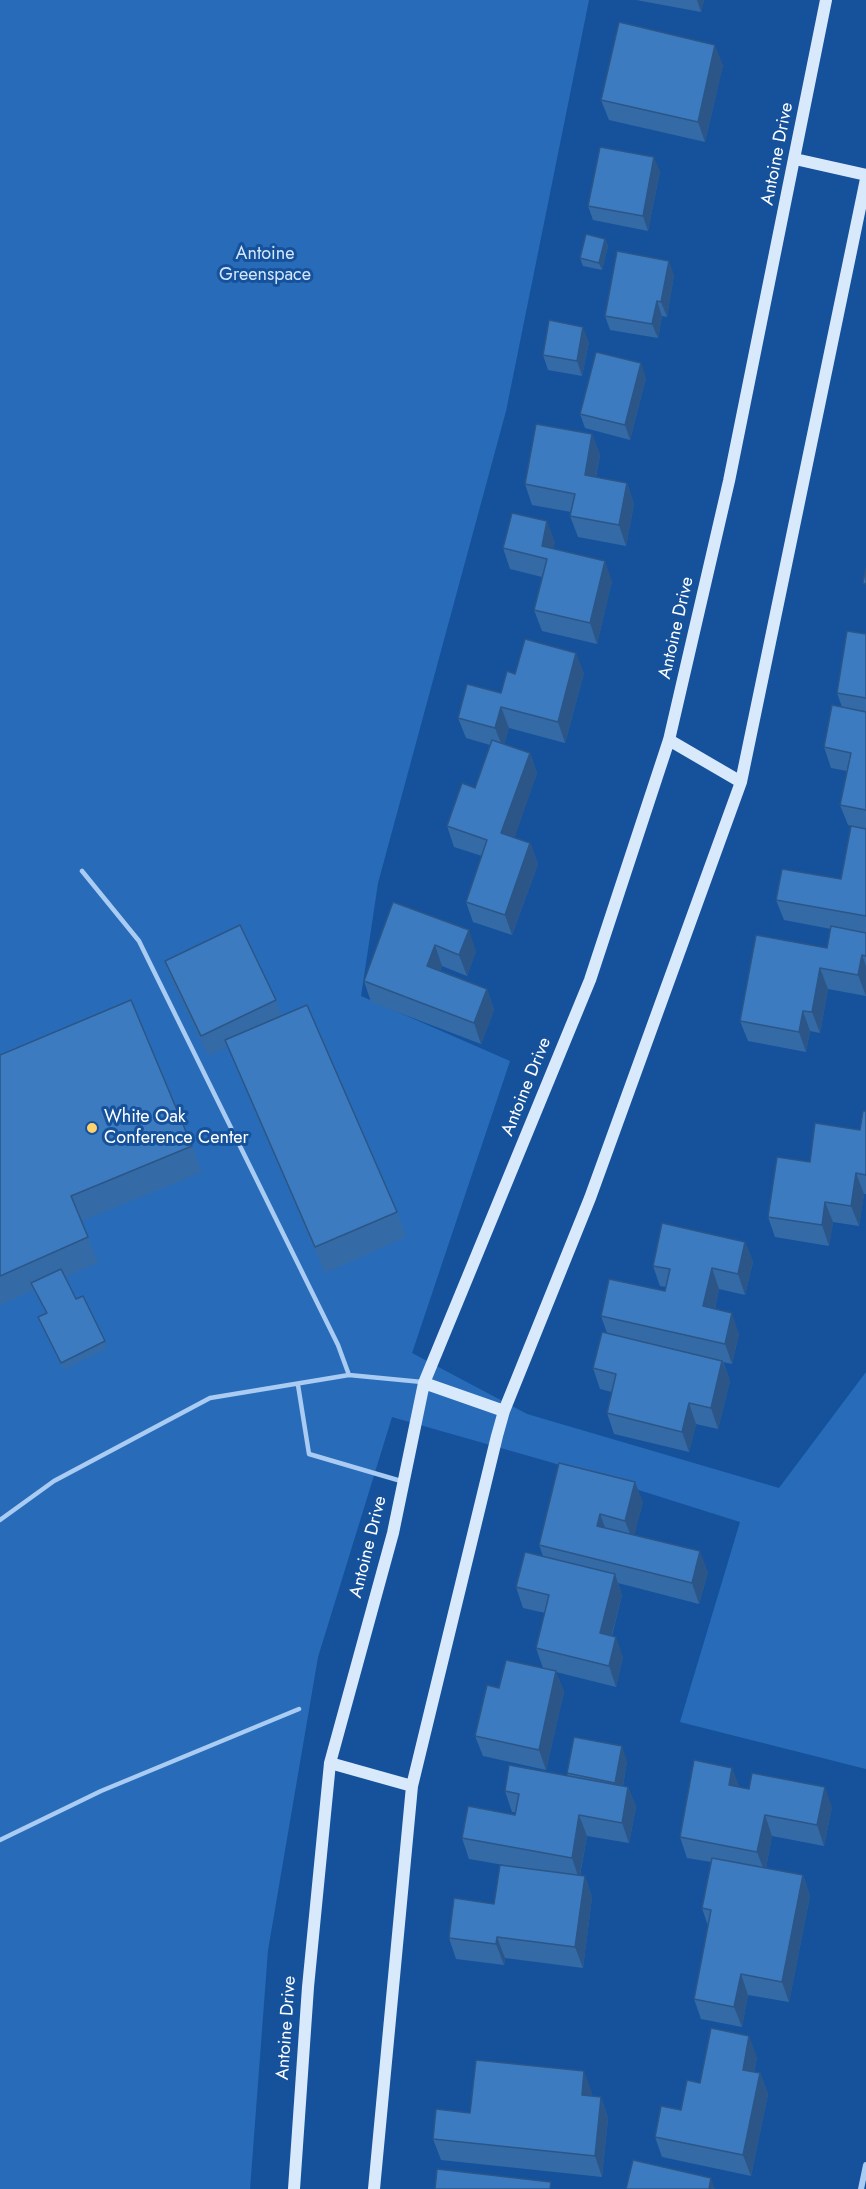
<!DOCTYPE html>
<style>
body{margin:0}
canvas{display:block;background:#15529b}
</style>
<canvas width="866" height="2189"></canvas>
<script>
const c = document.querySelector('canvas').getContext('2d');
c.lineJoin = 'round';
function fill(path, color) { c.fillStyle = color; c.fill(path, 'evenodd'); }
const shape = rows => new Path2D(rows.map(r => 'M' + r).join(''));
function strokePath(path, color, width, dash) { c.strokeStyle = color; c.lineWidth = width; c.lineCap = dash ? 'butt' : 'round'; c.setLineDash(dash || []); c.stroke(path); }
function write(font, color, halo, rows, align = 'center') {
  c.font = font + ' Jost,sans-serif'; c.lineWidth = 6; c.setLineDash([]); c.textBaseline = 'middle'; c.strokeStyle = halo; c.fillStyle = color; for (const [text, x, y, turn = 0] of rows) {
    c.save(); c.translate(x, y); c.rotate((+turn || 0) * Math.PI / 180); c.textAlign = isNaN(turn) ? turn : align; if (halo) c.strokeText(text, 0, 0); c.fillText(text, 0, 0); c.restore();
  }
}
const green = shape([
 [0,0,589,0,506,411,378,883,361,996,510,1061,412,1353,527,1414,779,1488,866,1372,866,1769,680,1722,740,1522,550,1462,392,1417,318,1657,268,1950,250,2189,0,2189]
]);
const lane = shape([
 [82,871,139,941,338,1345,349,1375],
 [298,1385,309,1454,401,1481],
 [0,1520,54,1481,210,1398,349,1375,422,1382],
 [0,1840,101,1791,299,1709]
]);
const street = shape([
 [861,2189,866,2165]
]);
const secondary = shape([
 [795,159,866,175],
 [669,740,741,782],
 [424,1383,504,1411],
 [330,1763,412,1786],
 [294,2189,308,1987,330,1763,393,1533,424,1383,590,980,669,740,729,481,826,0],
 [374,2189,412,1786,497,1436,504,1411,590,1198,741,782,866,179]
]);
const wall = shape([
 [636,0,704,0,701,12],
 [723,65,705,142,609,120,601,100],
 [660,171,648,231,593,220,588,206],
 [605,239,608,246,602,270,583,266,580,258],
 [674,275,667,317,662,316,658,338,610,330,605,316],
 [589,342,582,376,548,370,543,355],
 [646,378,630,440,585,428,580,414],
 [592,434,600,455,596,477,627,483,634,504,626,546,578,537,570,516,571,512,532,505,525,484],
 [555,542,553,548,612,581,597,644,542,631,534,610,542,577,510,569,503,548],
 [866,634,866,711,849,709,866,712,866,829,848,825,840,805,847,771,831,768,824,747,842,707,837,693],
 [584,673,565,743,509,728,504,744,530,753,537,773,514,838,530,843,538,864,512,935,473,922,466,902,482,856,454,847,447,826,475,788,490,745,466,738,458,718,501,693,515,674],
 [866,829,866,996,828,989,820,1033,810,1031,806,1052,748,1041,740,1021,827,948,831,929,784,920,776,900,841,879],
 [393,902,476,951,467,976,442,966,440,971,487,989,494,1010,481,1044,371,1002,364,981],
 [165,961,276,1000,282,1016,397,1212,406,1237,325,1273,235,1065,228,1047,208,1056,172,981],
 [0,1055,192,1146,202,1172,82,1221,98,1263,65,1277,76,1299,105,1341,107,1348,64,1370,41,1324,38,1317,46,1313,34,1290,0,1305],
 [866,1111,866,1194,864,1194,859,1226,833,1222,829,1246,775,1237,768,1217,810,1162,860,1130],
 [745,1242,753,1262,745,1295,719,1289,715,1309,739,1334,732,1364,723,1362,730,1381,718,1429,696,1424,689,1452,614,1434,607,1413,612,1392,600,1389,593,1368,607,1333,601,1316,665,1291,666,1287,660,1286,653,1266],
 [559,1463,643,1502,634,1535,708,1572,699,1604,618,1583,622,1595,612,1636,623,1657,616,1687,556,1672,564,1692,546,1770,483,1756,475,1736,499,1688,543,1668,536,1648,545,1613,523,1608,516,1587,543,1556,539,1545],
 [627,1761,623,1786,628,1787,636,1807,629,1843,587,1836,580,1876,585,1876,592,1897,583,1968,505,1958,504,1965,456,1959,449,1938,494,1904,515,1867,469,1859,462,1838,515,1815,516,1812,512,1812,505,1791,568,1776,567,1773],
 [732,1768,739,1787,832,1807,824,1846,772,1836,766,1868,803,1875,810,1896,789,2002,748,1995,742,2027,701,2019,694,1999,708,1926,702,1908,711,1862,687,1858,680,1837],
 [757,2057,754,2072,760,2073,768,2094,751,2176,662,2157,655,2137,681,2110,700,2083],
 [592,2092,591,2096,601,2097,608,2118,602,2177,441,2160,433,2139,470,2113]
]);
const shadedWall = shape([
 [697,0,704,0,701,12],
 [715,45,723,65,705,142,698,122],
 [654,157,660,171,648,231,643,216],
 [605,239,608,246,602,270,599,263],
 [669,261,674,275,667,317,661,302],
 [657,301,662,316,658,338,652,324],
 [583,327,589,342,582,376,577,361],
 [641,363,646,378,630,440,625,425],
 [592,434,600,455,592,495,585,475],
 [627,483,634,504,626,546,619,525],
 [547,521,555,542,549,566,542,546],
 [605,561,612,581,597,644,590,623],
 [576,653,584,673,565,743,558,722],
 [501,707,509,728,503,748,495,728],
 [530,753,537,773,509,854,501,833],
 [530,843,538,864,512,935,505,915],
 [469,930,476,951,467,976,459,955],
 [435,945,442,966,434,987,427,966],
 [862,955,866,966,866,996,858,975],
 [820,968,828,989,820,1033,812,1012],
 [487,989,494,1010,481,1044,474,1023],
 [803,1011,810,1031,806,1052,799,1032],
 [856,1173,864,1194,859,1226,851,1206],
 [825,1202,833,1222,829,1246,822,1225],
 [745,1242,753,1262,745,1295,738,1274],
 [712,1268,719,1289,711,1327,703,1306],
 [732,1313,739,1334,732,1364,725,1344],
 [722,1361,730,1381,718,1429,711,1408],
 [689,1403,696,1424,689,1452,682,1432],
 [635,1482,643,1502,633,1541,625,1521],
 [600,1514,608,1535,597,1526],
 [700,1551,708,1572,699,1604,692,1583],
 [615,1574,622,1595,607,1653,600,1633],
 [616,1637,623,1657,616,1687,609,1666],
 [556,1671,564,1692,546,1770,539,1750],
 [622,1746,627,1761,621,1797,615,1783],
 [732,1768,740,1788,729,1785],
 [628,1787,636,1807,629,1843,622,1823],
 [825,1787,832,1807,824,1846,817,1825],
 [579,1815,587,1836,579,1879,572,1858],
 [765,1815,772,1836,765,1873,757,1852],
 [803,1875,810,1896,789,2002,782,1982],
 [585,1876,592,1897,583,1968,575,1947],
 [497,1937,505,1958,504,1965,496,1944],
 [741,1974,748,1995,742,2027,734,2007],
 [749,2036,757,2057,750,2090,743,2070],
 [584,2071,592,2092,589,2115,582,2095],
 [760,2073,768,2094,751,2176,743,2155],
 [601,2097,608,2118,602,2177,595,2156],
 [711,2178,715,2189,709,2189]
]);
const building = shape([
 [619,22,715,45,698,122,601,100,619,22],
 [600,147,654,157,643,216,588,206,600,147],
 [586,234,605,239,599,263,580,258,586,234],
 [617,251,669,261,661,302,657,301,652,324,605,316,617,251],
 [549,320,583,327,577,361,543,355,549,320],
 [596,352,641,363,625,425,580,414,596,352],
 [536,424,592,434,585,475,627,483,619,525,570,516,575,494,525,484,536,424],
 [512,513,547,521,542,546,605,561,590,623,534,610,547,559,503,548,512,513],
 [866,568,866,584,863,583,866,568],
 [847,631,866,634,866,698,837,693,847,631],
 [525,639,576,653,558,722,501,707,495,728,458,718,467,684,501,693,507,671,515,674,525,639],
 [832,705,866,712,866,810,840,805,851,753,824,747,832,705],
 [492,740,530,753,501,833,530,843,505,915,466,902,487,840,447,826,462,783,475,788,492,740],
 [851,826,866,829,866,916,776,900,782,869,841,879,851,826],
 [393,902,469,930,459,955,435,945,427,966,487,989,474,1023,364,981,393,902],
 [240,925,276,1000,201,1036,165,961,240,925],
 [831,926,866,933,866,956,862,955,858,975,820,968,812,1012,803,1011,799,1032,740,1021,756,935,827,948,831,926],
 [131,1000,192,1146,71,1196,88,1237,0,1276,0,1055,131,1000],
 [307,1005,397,1212,315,1247,225,1040,307,1005],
 [863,1111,866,1111,866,1175,856,1173,851,1206,825,1202,822,1225,768,1217,777,1157,810,1162,815,1123,860,1130,863,1111],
 [662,1223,745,1242,738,1274,712,1268,703,1306,732,1313,725,1344,601,1316,609,1279,665,1291,670,1269,653,1266,662,1223],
 [61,1269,76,1299,83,1296,105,1341,61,1363,38,1317,47,1313,31,1283,61,1269],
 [602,1332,722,1361,711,1408,689,1403,682,1432,607,1413,616,1374,593,1368,602,1332],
 [559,1463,635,1482,625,1521,600,1514,597,1526,700,1551,692,1583,539,1545,559,1463],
 [525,1552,615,1574,600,1633,616,1637,609,1666,536,1648,549,1595,516,1587,525,1552],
 [506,1660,556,1671,539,1750,475,1736,487,1685,499,1688,506,1660],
 [574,1737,622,1746,615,1783,567,1773,574,1737],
 [694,1760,732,1768,729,1785,749,1789,752,1773,825,1787,817,1825,765,1815,757,1852,680,1837,694,1760],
 [509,1765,628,1787,622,1823,579,1815,572,1858,462,1838,468,1806,515,1815,519,1794,505,1791,509,1765],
 [712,1858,803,1875,782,1982,741,1974,734,2007,694,1999,711,1910,702,1908,712,1858],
 [500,1865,585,1876,575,1947,497,1937,496,1944,449,1938,454,1898,494,1904,500,1865],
 [711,2028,749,2036,743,2070,760,2073,743,2155,655,2137,661,2106,681,2110,687,2080,700,2083,711,2028],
 [476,2060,584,2071,582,2095,601,2097,595,2156,433,2139,436,2109,470,2113,476,2060],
 [633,2160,711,2178,709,2189,626,2189,633,2160],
 [437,2169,551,2182,550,2189,435,2189,437,2169]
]);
const markers = [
 [92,1128,6,"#ffd26c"]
];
const streetNames = [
 ["Antoine Drive",778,154,-79],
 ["Antoine Drive",677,628,-77],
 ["Antoine Drive",527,1087,-68],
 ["Antoine Drive",369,1547,-76],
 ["Antoine Drive",287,2028,-86]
];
const parkNames = [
 ["Antoine",265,255],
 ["Greenspace",265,276]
];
const poiNames = [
 ["White Oak",104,1118],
 ["Conference Center",104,1139]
];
fill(green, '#286cb9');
strokePath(lane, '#aaccf3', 4.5);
strokePath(street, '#aaccf3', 6);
strokePath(secondary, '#d9e9fc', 12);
fill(wall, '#346aa6');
fill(shadedWall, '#2b5687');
fill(building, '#3d7bc1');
strokePath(building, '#2b5687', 1.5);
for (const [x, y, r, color] of markers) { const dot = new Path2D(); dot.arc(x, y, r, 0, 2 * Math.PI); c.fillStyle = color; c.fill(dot); strokePath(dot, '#15529b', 2); }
write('18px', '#fff', '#15529b', streetNames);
write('18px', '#d2e6fd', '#15529b', parkNames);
write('18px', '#fff', '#15529b', poiNames, 'left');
</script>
